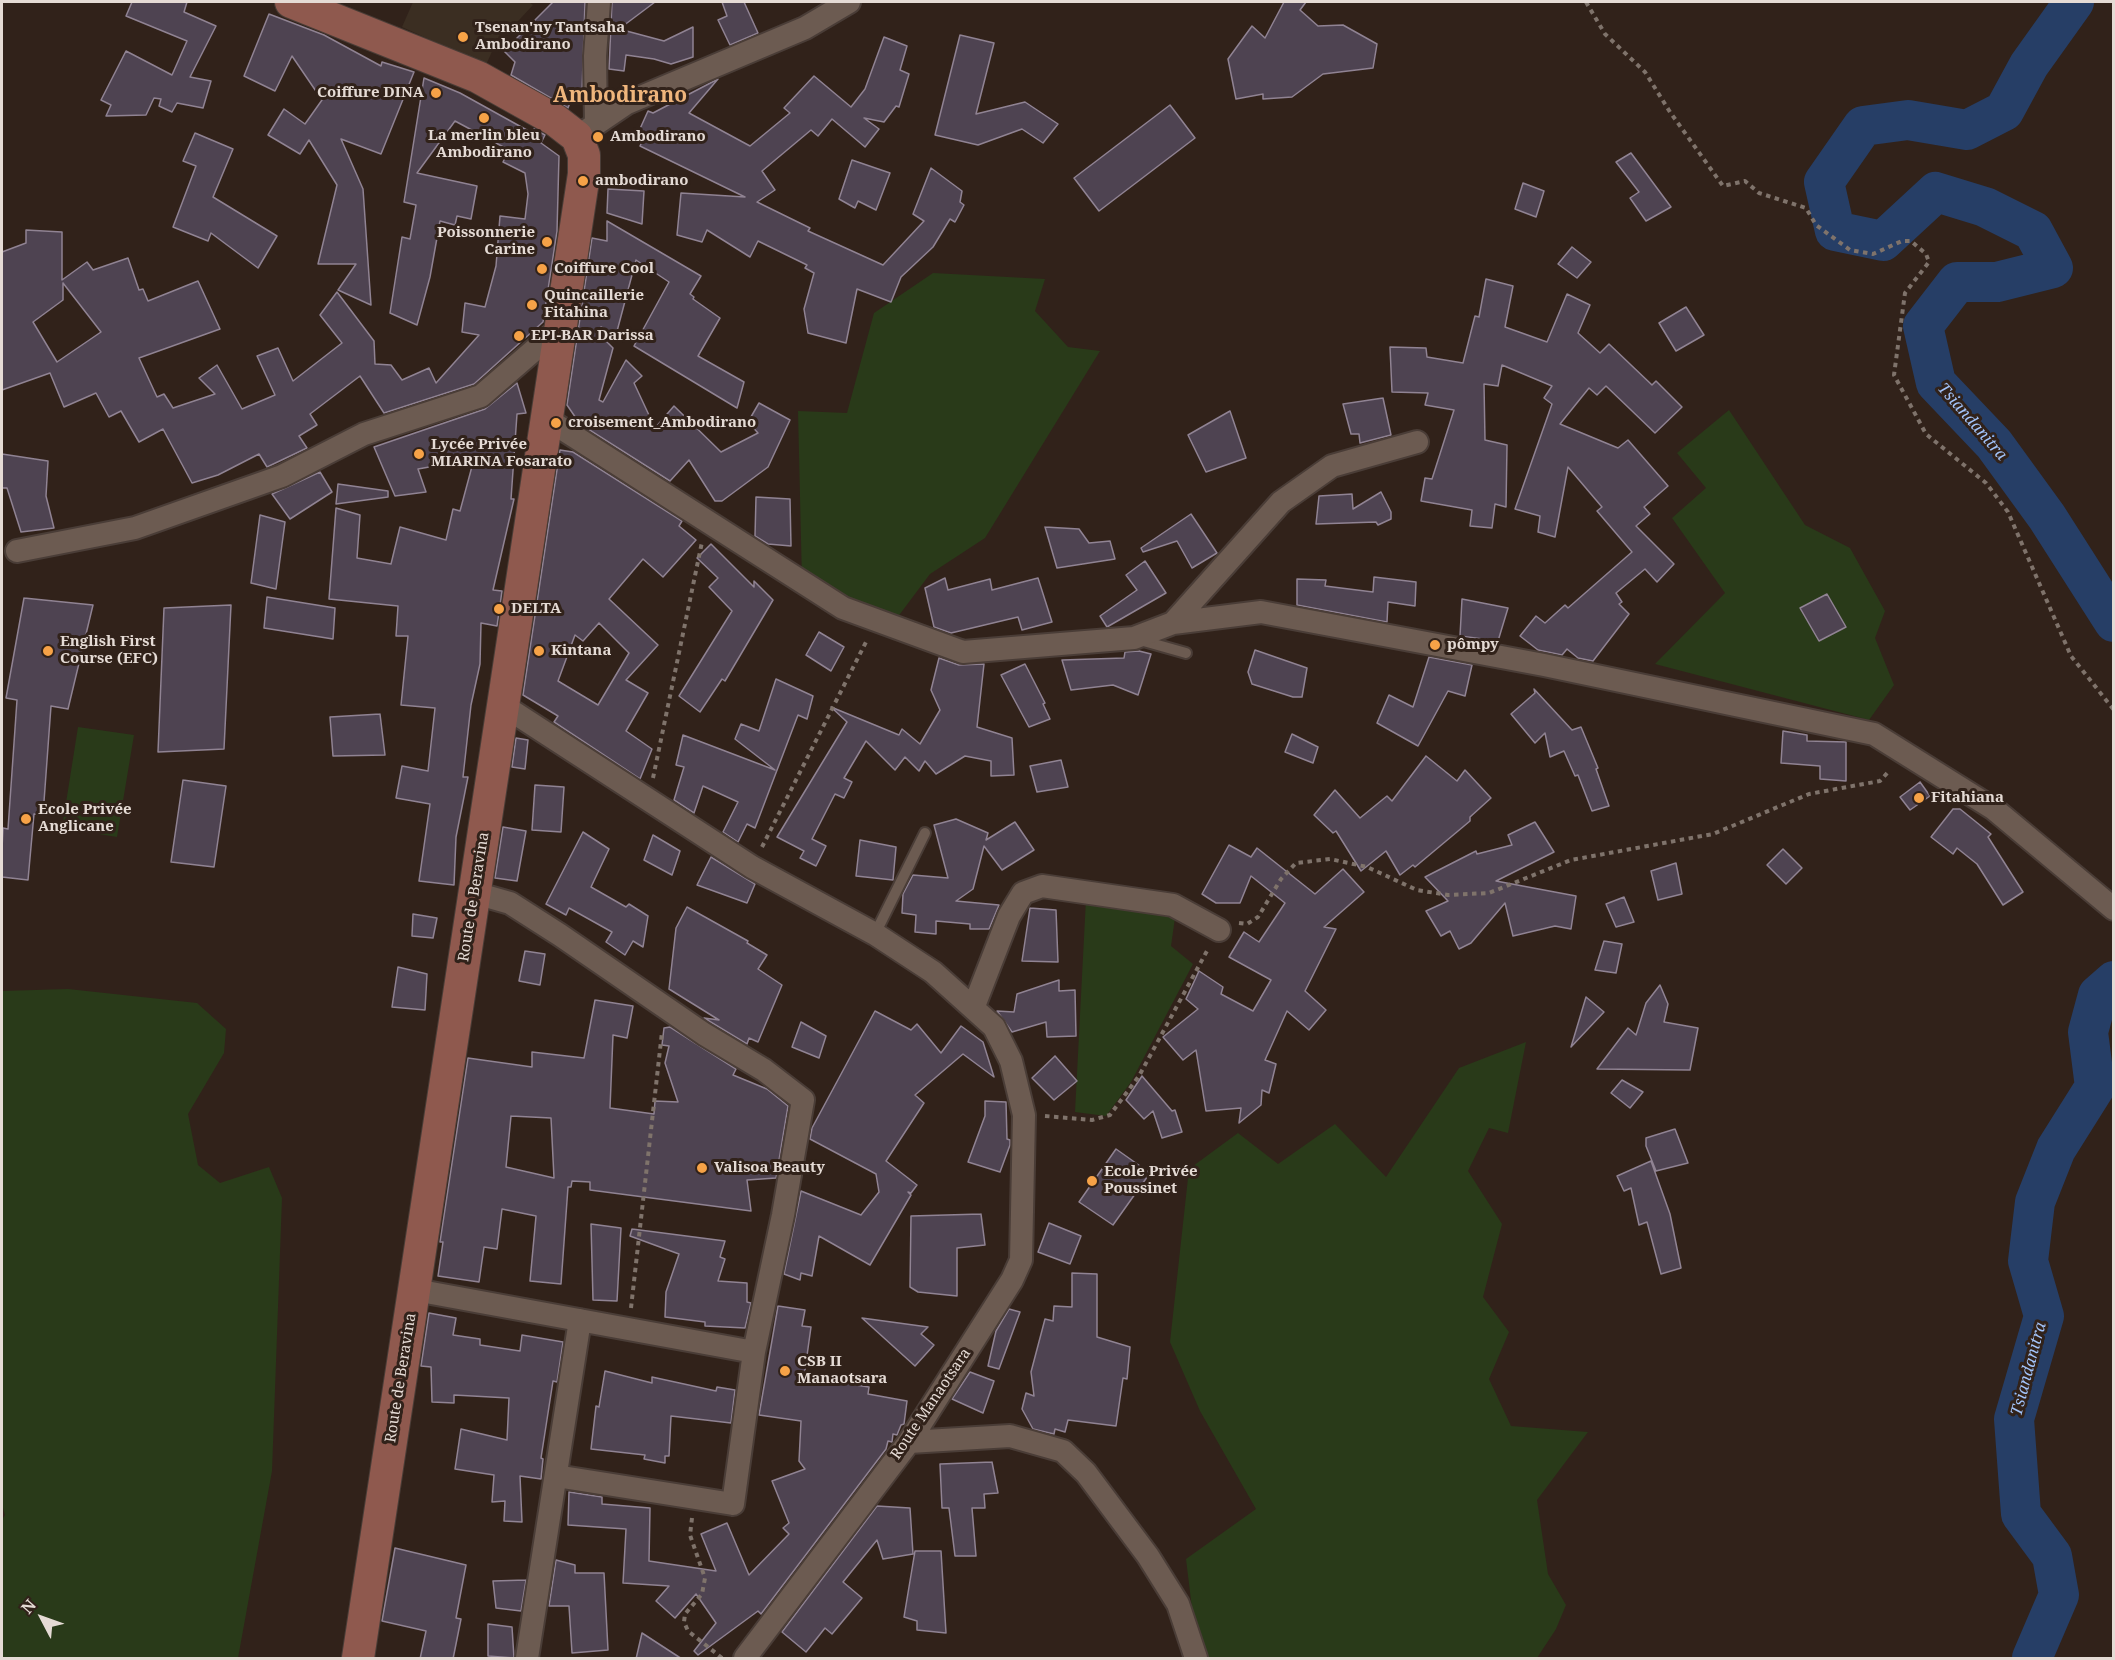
<!DOCTYPE html>
<meta charset="utf-8">
<style>
body{margin:0}
#map{position:relative;width:2115px;height:1660px;overflow:hidden;background:#31221a;font-family:"Noto Serif",serif}
canvas{display:block}
.frame{position:absolute;inset:0;border:3px solid #e5dbd5;pointer-events:none}
.north{position:absolute;left:12px;top:1588px;width:60px;height:60px;-webkit-text-stroke:4px #31221a;paint-order:stroke;rotate:311deg;font-size:16px;font-weight:700;line-height:24px;text-align:center;color:#e5dbd5}
.north::after{content:'';display:block;margin:auto;width:21px;height:27px;background:#e5dbd5;clip-path:polygon(50% 0,100% 100%,50% 72%,0 100%)}
</style>
<div id="map">
<canvas width="2115" height="1660"></canvas>
<div class="frame"></div>
<div class="north">N</div>
</div>
<script>
const c = document.querySelector('canvas').getContext('2d');
c.lineJoin = 'round';
function fill(path, color) { c.fillStyle = color; c.fill(path, 'evenodd'); }
const shape = rows => new Path2D(rows.map(r => 'M' + r).join(''));
function strokePath(path, color, width, dash) { c.strokeStyle = color; c.lineWidth = width; c.lineCap = dash ? 'butt' : 'round'; c.setLineDash(dash || []); c.stroke(path); }
function write(font, color, halo, rows, align = 'center') {
  c.font = font + ' "Noto Serif",serif'; c.lineWidth = 6; c.setLineDash([]); c.textBaseline = 'middle'; c.strokeStyle = halo; c.fillStyle = color; for (const [text, x, y, turn = 0] of rows) {
    c.save(); c.translate(x, y); c.rotate((+turn || 0) * Math.PI / 180); c.textAlign = isNaN(turn) ? turn : align; if (halo) c.strokeText(text, 0, 0); c.fillText(text, 0, 0); c.restore();
  }
}
const commercial = shape([
 [413,2,529,2,533,5,494,47,486,65,402,27]
]);
const green = shape([
 [933,273,1045,279,1035,311,1068,347,1100,351,985,538,930,574,891,626,802,582,798,411,847,413,874,313],
 [1729,410,1805,525,1850,548,1885,611,1875,638,1894,685,1869,720,1655,664,1725,593,1672,518,1706,488,1677,453],
 [78,727,134,735,117,837,62,828],
 [1086,899,1162,908,1175,918,1171,946,1193,964,1131,1082,1106,1116,1075,1112],
 [68,989,197,1003,226,1029,224,1053,188,1114,198,1165,220,1183,269,1167,282,1198,272,1471,238,1658,2,1658,2,1520,5,1515,2,1505,2,991],
 [1526,1042,1508,1133,1489,1128,1468,1171,1502,1224,1483,1297,1509,1332,1489,1379,1511,1426,1588,1432,1537,1500,1548,1574,1566,1605,1556,1629,1537,1658,1198,1658,1186,1559,1256,1509,1200,1411,1170,1342,1189,1169,1238,1133,1278,1164,1335,1124,1386,1177,1459,1068]
]);
const river = shape([
 [2074,2,2029,65,2004,111,1967,130,1908,120,1863,126,1824,182,1835,231,1883,241,1936,192,1985,207,2033,231,2053,268,1997,282,1957,282,1923,326,1936,383,1994,444,2047,517,2114,622],
 [2032,1658,2059,1595,2052,1556,2021,1514,2014,1419,2044,1316,2028,1261,2035,1202,2056,1149,2095,1087,2088,1032,2098,995,2114,981]
]);
const building = shape([
 [132,2,187,2,184,12,216,26,190,77,211,81,203,108,177,103,172,112,159,106,161,99,154,98,146,115,106,116,111,105,101,100,126,51,172,75,187,41,126,16,132,2],
 [553,2,585,2,582,92,574,92,568,108,511,75,515,62,504,51,553,2],
 [612,2,655,2,619,29,664,41,693,27,693,57,671,64,654,59,626,55,624,71,609,69,612,2],
 [722,2,744,2,758,33,730,45,718,20,727,16,722,2],
 [1284,2,1306,2,1300,10,1318,26,1343,25,1377,44,1373,68,1323,74,1292,97,1263,99,1263,94,1236,99,1228,59,1252,26,1265,38,1284,2],
 [269,14,324,35,381,66,382,62,414,72,381,154,341,139,363,189,371,305,338,290,356,264,318,264,337,185,309,140,300,154,268,135,284,109,305,124,322,100,292,56,275,91,244,76,269,14],
 [960,35,994,43,976,114,1025,102,1058,124,1043,143,1022,129,978,145,935,135,960,35],
 [884,37,907,46,900,70,909,74,899,107,896,106,884,122,864,118,879,129,865,147,832,119,818,136,811,130,762,171,775,190,757,202,810,228,808,231,883,265,924,221,913,214,931,168,962,191,960,202,964,205,955,222,950,219,933,247,901,277,891,302,857,289,846,343,808,333,804,309,814,273,805,268,807,265,758,241,750,257,707,230,702,242,677,235,681,193,745,197,640,146,646,133,639,131,648,111,653,113,718,79,689,113,750,146,790,113,784,108,814,76,851,107,865,89,884,37],
 [424,78,460,93,534,134,534,129,545,135,541,143,559,156,557,231,543,322,474,384,384,413,360,376,310,414,317,425,299,436,307,448,267,467,259,454,218,475,192,483,163,429,139,442,121,411,109,417,96,393,64,407,50,373,2,390,2,252,26,243,26,230,62,232,62,280,87,262,93,270,128,258,139,290,143,289,148,301,198,281,220,329,139,358,157,397,164,394,173,408,215,394,199,378,217,365,242,409,275,395,257,356,278,348,293,381,342,343,320,315,337,292,374,341,375,364,391,365,402,380,429,368,436,383,479,335,462,332,465,303,485,307,496,266,500,216,525,219,528,194,525,173,503,162,509,150,455,121,417,173,477,186,471,219,457,216,455,225,440,221,430,277,417,325,390,313,402,237,410,239,416,205,404,202,424,78],
 [63,283,101,332,57,362,33,322,63,300,63,283],
 [1170,105,1195,138,1099,211,1074,178,1170,105],
 [195,133,233,149,213,197,277,236,258,268,211,233,208,241,173,227,196,166,183,161,195,133],
 [1631,153,1671,207,1646,221,1630,198,1639,192,1616,162,1631,153],
 [852,160,890,173,876,210,858,201,855,208,839,199,852,160],
 [1523,183,1544,191,1536,217,1515,209,1523,183],
 [608,189,644,191,642,224,607,213,608,189],
 [607,221,701,276,690,294,694,297,693,299,720,318,698,356,744,382,737,408,634,346,669,282,636,260,616,335,601,327,597,332,613,348,599,400,603,402,626,360,642,376,634,383,655,428,674,406,721,452,758,433,748,422,759,403,790,420,768,467,722,501,715,501,689,460,670,481,580,424,567,405,592,238,607,241,607,221],
 [1572,247,1591,262,1577,278,1558,264,1572,247],
 [1486,279,1513,286,1505,327,1547,342,1567,294,1590,305,1578,333,1600,353,1609,344,1652,385,1656,381,1682,407,1655,433,1606,386,1597,395,1589,388,1560,424,1618,448,1628,440,1668,486,1644,507,1650,514,1636,526,1674,564,1657,582,1645,569,1616,593,1622,602,1619,604,1629,614,1593,661,1578,658,1567,649,1562,655,1538,650,1520,636,1536,616,1545,623,1565,605,1568,608,1632,552,1597,511,1602,507,1568,467,1555,537,1538,532,1540,516,1515,509,1552,404,1544,398,1552,386,1502,365,1498,386,1484,384,1485,440,1507,445,1506,507,1495,504,1492,528,1470,526,1472,510,1421,501,1425,478,1432,479,1454,410,1425,405,1428,393,1392,392,1390,347,1426,348,1427,357,1463,363,1475,316,1479,317,1486,279],
 [1686,307,1704,335,1676,351,1659,323,1686,307],
 [517,383,526,413,517,414,511,499,514,499,493,590,502,591,497,626,481,623,480,664,471,705,463,777,468,777,456,837,454,885,419,881,430,804,396,798,402,766,428,771,435,708,401,705,408,636,396,636,398,606,329,599,336,508,360,515,357,558,391,564,400,527,446,540,453,509,460,511,474,459,418,469,426,492,395,496,374,447,485,409,517,383],
 [1383,398,1391,435,1360,443,1359,434,1351,434,1343,404,1383,398],
 [1230,411,1246,458,1206,472,1188,435,1230,411],
 [560,450,573,452,682,521,679,526,696,540,663,577,643,559,609,599,658,645,626,680,648,693,626,731,652,749,640,779,554,722,558,716,523,695,560,450],
 [599,623,629,653,598,705,558,681,575,635,583,641,599,623],
 [2,454,48,461,46,496,54,528,21,532,7,488,2,488,2,454],
 [320,472,332,492,290,519,272,494,320,472],
 [338,484,388,491,388,497,336,504,338,484],
 [1381,492,1391,512,1391,519,1378,525,1376,522,1316,524,1319,496,1352,494,1353,509,1381,492],
 [756,497,790,499,791,546,768,544,755,536,756,497],
 [1191,514,1217,553,1192,568,1177,541,1143,552,1141,548,1191,514],
 [260,515,285,522,276,589,251,583,260,515],
 [1045,527,1079,529,1089,543,1110,541,1115,559,1057,568,1045,527],
 [711,544,754,587,754,581,773,600,725,681,722,679,700,712,679,696,732,611,709,587,718,578,697,558,711,544],
 [1145,561,1166,593,1107,627,1100,616,1137,590,1126,575,1145,561],
 [1374,577,1416,582,1415,606,1388,602,1387,622,1297,605,1297,579,1326,580,1325,586,1373,592,1374,577],
 [945,578,948,590,990,579,992,590,1038,578,1052,622,1022,630,1018,617,951,633,934,627,925,588,945,578],
 [1827,594,1846,627,1819,641,1800,608,1827,594],
 [267,597,335,608,333,639,264,628,267,597],
 [24,598,93,605,68,709,51,706,43,815,34,814,28,880,2,877,2,849,3,828,8,829,17,700,6,698,24,598],
 [1462,599,1508,608,1498,641,1460,636,1462,599],
 [231,605,224,749,158,752,164,608,231,605],
 [819,632,844,647,831,671,806,655,819,632],
 [1255,650,1307,668,1302,697,1293,697,1252,684,1248,672,1255,650],
 [1139,651,1151,654,1138,695,1113,685,1071,690,1062,660,1124,658,1125,652,1139,651],
 [1429,657,1472,665,1465,696,1448,691,1418,746,1377,723,1389,695,1413,707,1429,657],
 [939,658,959,665,984,664,977,727,1012,738,1014,775,991,776,991,761,965,756,936,774,925,761,919,771,905,757,895,770,866,741,844,778,852,782,844,798,835,794,812,839,826,846,816,866,800,858,804,851,777,837,847,722,831,707,899,735,902,729,920,744,940,710,931,690,939,658],
 [1025,664,1045,703,1043,704,1050,719,1029,727,1001,675,1025,664],
 [776,679,813,696,807,719,798,715,755,828,747,824,738,842,723,832,738,802,703,786,694,813,674,800,684,767,676,765,683,735,775,770,735,739,741,724,759,731,776,679],
 [1534,689,1572,730,1581,727,1598,768,1596,769,1609,806,1592,811,1578,775,1575,776,1564,751,1550,757,1545,733,1535,743,1511,714,1535,693,1534,689],
 [380,714,385,755,333,756,330,717,380,714],
 [1783,731,1807,735,1807,741,1846,742,1846,781,1820,779,1820,766,1781,763,1783,731],
 [1292,734,1318,747,1313,763,1285,752,1292,734],
 [516,738,528,740,525,769,512,767,516,738],
 [1426,756,1457,781,1465,770,1491,798,1470,817,1470,821,1415,867,1413,865,1400,875,1386,851,1361,871,1336,831,1333,833,1314,815,1335,790,1360,818,1387,796,1392,801,1426,756],
 [1061,760,1068,787,1037,792,1030,766,1061,760],
 [183,780,226,786,214,867,171,862,183,780],
 [1920,782,1930,796,1910,810,1900,797,1920,782],
 [535,785,564,787,561,832,532,830,535,785],
 [1953,809,1960,809,1991,834,1988,837,2023,892,2003,905,1977,864,1957,848,1953,854,1931,837,1953,809],
 [956,819,988,833,986,840,1015,822,1034,850,1002,870,984,846,973,889,956,901,999,905,989,929,970,929,970,924,936,921,936,934,915,932,916,915,902,913,903,894,913,875,948,878,934,825,956,819],
 [1535,822,1554,852,1496,881,1576,896,1571,929,1555,926,1513,936,1505,903,1471,943,1459,949,1450,931,1441,936,1426,911,1448,901,1425,877,1476,851,1477,854,1512,845,1508,835,1535,822],
 [503,827,526,831,517,881,495,878,503,827],
 [583,832,609,849,591,887,626,907,629,904,648,916,643,947,633,941,625,955,606,942,612,932,569,908,566,915,546,904,583,832],
 [653,835,680,851,672,875,644,860,653,835],
 [860,840,896,847,893,880,856,876,860,840],
 [1229,845,1251,857,1257,848,1315,894,1343,869,1364,892,1324,927,1336,929,1305,991,1326,1010,1309,1030,1287,1011,1265,1060,1276,1064,1269,1093,1262,1090,1261,1105,1239,1123,1241,1108,1206,1111,1196,1050,1183,1060,1163,1037,1198,1009,1186,999,1199,971,1223,987,1221,994,1253,1011,1271,980,1229,957,1244,932,1259,942,1285,903,1251,876,1240,903,1216,903,1202,894,1229,845],
 [1783,849,1802,868,1786,884,1767,865,1783,849],
 [711,857,755,884,747,903,697,885,711,857],
 [1676,863,1682,894,1658,900,1651,871,1676,863],
 [1624,897,1634,922,1616,927,1606,904,1624,897],
 [687,907,748,941,747,943,767,955,758,969,782,985,758,1042,749,1038,747,1044,704,1018,719,1020,669,989,676,928,687,907],
 [1030,908,1056,910,1058,962,1022,961,1030,908],
 [413,914,437,918,433,938,412,936,413,914],
 [1604,941,1622,944,1616,973,1595,970,1604,941],
 [525,951,545,954,540,985,519,981,525,951],
 [398,967,427,974,425,1010,392,1007,398,967],
 [1059,980,1059,991,1075,990,1076,1036,1047,1037,1046,1022,1012,1032,997,1011,1014,1012,1017,994,1059,980],
 [1660,985,1668,1004,1664,1022,1698,1028,1690,1070,1597,1069,1628,1028,1636,1035,1646,1003,1660,985],
 [1586,997,1604,1012,1571,1047,1586,997],
 [595,1000,633,1006,627,1038,613,1035,610,1108,654,1114,655,1101,678,1102,665,1063,669,1046,662,1045,664,1028,670,1027,736,1069,733,1075,767,1089,788,1106,776,1178,747,1180,751,1211,590,1190,590,1182,572,1181,571,1187,568,1187,561,1284,530,1281,536,1216,502,1209,497,1249,484,1247,479,1282,438,1276,443,1242,440,1242,468,1058,532,1067,532,1052,584,1058,595,1000],
 [511,1116,551,1118,554,1178,506,1167,511,1116],
 [875,1011,911,1030,917,1024,941,1053,961,1026,983,1042,994,1077,963,1054,915,1095,924,1103,886,1161,917,1185,911,1193,908,1192,911,1195,870,1265,819,1236,812,1276,801,1273,800,1280,784,1274,801,1191,861,1215,879,1192,876,1174,810,1139,812,1128,875,1011],
 [801,1022,826,1036,819,1058,792,1047,801,1022],
 [1055,1056,1077,1081,1054,1100,1032,1078,1055,1056],
 [1142,1076,1172,1111,1175,1110,1182,1132,1162,1138,1153,1111,1144,1119,1126,1100,1142,1076],
 [1622,1080,1643,1092,1630,1108,1611,1093,1622,1080],
 [985,1101,1006,1102,1007,1139,1010,1140,1010,1145,1000,1172,968,1162,985,1116,985,1101],
 [1675,1129,1688,1163,1656,1171,1646,1146,1646,1138,1675,1129],
 [1116,1149,1150,1173,1113,1225,1079,1202,1116,1149],
 [1651,1161,1670,1214,1681,1268,1661,1274,1647,1222,1639,1225,1631,1188,1624,1191,1617,1176,1651,1161],
 [981,1214,985,1245,957,1248,957,1296,918,1292,910,1287,911,1216,981,1214],
 [1049,1223,1081,1236,1070,1264,1038,1252,1049,1223],
 [591,1224,621,1228,617,1301,593,1300,591,1224],
 [632,1229,725,1241,720,1257,725,1259,718,1281,747,1283,747,1302,751,1303,745,1328,705,1326,705,1322,665,1317,666,1292,679,1254,630,1236,632,1229],
 [1072,1273,1097,1274,1097,1337,1130,1347,1127,1379,1123,1378,1116,1426,1068,1420,1065,1432,1055,1429,1054,1434,1033,1429,1022,1409,1026,1393,1034,1396,1031,1372,1045,1319,1053,1321,1054,1306,1072,1307,1072,1273],
 [778,1306,805,1310,802,1326,811,1327,804,1377,869,1387,868,1394,907,1401,904,1424,901,1425,897,1435,893,1434,892,1442,888,1441,886,1449,761,1614,758,1611,698,1655,694,1651,716,1623,696,1594,675,1618,656,1601,669,1586,623,1583,626,1529,568,1525,569,1492,602,1497,602,1504,650,1508,649,1561,716,1571,701,1534,727,1523,749,1575,789,1534,783,1528,789,1523,772,1481,805,1469,799,1461,801,1421,759,1415,778,1306],
 [1009,1309,1020,1312,999,1369,988,1366,996,1331,1009,1309],
 [429,1313,456,1318,453,1335,480,1339,480,1345,520,1351,522,1335,563,1342,557,1382,553,1381,541,1458,543,1459,541,1479,520,1476,522,1522,504,1521,505,1501,492,1502,494,1475,455,1469,461,1429,507,1440,509,1398,454,1395,454,1403,432,1402,431,1367,421,1366,429,1313],
 [862,1318,928,1327,921,1334,934,1345,915,1366,862,1318],
 [605,1371,652,1383,652,1377,716,1391,717,1387,735,1390,731,1423,671,1416,669,1456,665,1456,665,1463,644,1459,645,1455,591,1449,596,1406,599,1407,605,1371],
 [970,1372,994,1381,983,1413,952,1399,970,1372],
 [992,1462,998,1493,984,1494,985,1508,972,1508,976,1556,955,1556,949,1508,942,1508,940,1464,992,1462],
 [877,1506,910,1508,913,1554,883,1559,877,1540,843,1582,862,1598,832,1634,825,1628,806,1652,782,1632,877,1506],
 [395,1548,466,1565,456,1618,461,1619,453,1659,420,1659,426,1631,382,1621,395,1548],
 [915,1551,941,1551,946,1633,917,1630,917,1621,904,1617,915,1551],
 [556,1560,575,1565,575,1573,604,1573,608,1650,572,1653,569,1606,549,1606,556,1560],
 [526,1580,521,1611,496,1608,493,1581,526,1580],
 [488,1624,512,1627,514,1658,488,1656,488,1624],
 [642,1633,682,1659,636,1659,642,1633]
]);
const path = shape([
 [1586,2,1605,34,1645,72,1670,112,1723,186,1745,181,1759,193,1806,208,1816,225,1850,250,1873,254,1902,241,1911,241,1926,254,1929,262,1905,293,1894,375,1926,434,1986,483,2008,512,2071,656,2114,710],
 [653,778,702,542],
 [762,847,867,640],
 [1239,923,1247,924,1258,917,1281,879,1296,863,1330,859,1367,867,1417,890,1448,895,1489,893,1571,860,1713,834,1809,794,1880,781,1890,770],
 [1045,1116,1092,1120,1110,1115,1139,1076,1208,949],
 [631,1308,662,1032],
 [692,1518,690,1535,705,1578,702,1594,685,1614,684,1622,688,1631,722,1658]
]);
const lane = shape([
 [1140,640,1186,653],
 [875,934,925,833]
]);
const street = shape([
 [596,124,595,56,599,2],
 [577,137,627,103,805,28,849,2],
 [547,419,843,608,963,652,1134,638,1173,623,1261,612,1544,665,1874,734,1994,809,2114,909],
 [17,551,135,528,282,476,364,434,481,396,562,326],
 [1173,623,1281,502,1332,466,1417,442],
 [504,706,752,867,875,934,933,972,994,1027,1011,1061,1024,1115,1021,1260,1012,1280,909,1442,745,1658],
 [475,893,510,903,560,935,704,1034,764,1070,803,1100,783,1215,754,1352,733,1504,556,1476],
 [974,1006,1009,916,1023,893,1042,886,1173,905,1219,930],
 [415,1290,754,1352],
 [909,1442,1010,1436,1063,1451,1086,1473,1148,1556,1178,1604,1196,1658],
 [527,1658,580,1320]
]);
const secondary = shape([
 [291,2,478,77,555,120,577,137,584,155,584,174,358,1658]
]);
const markers = [
 [463,37,6,"#f6a247"],
 [436,93,6,"#f6a247"],
 [484,118,6,"#f6a247"],
 [598,137,6,"#f6a247"],
 [583,181,6,"#f6a247"],
 [547,242,6,"#f6a247"],
 [542,269,6,"#f6a247"],
 [532,305,6,"#f6a247"],
 [519,336,6,"#f6a247"],
 [556,423,6,"#f6a247"],
 [419,454,6,"#f6a247"],
 [499,609,6,"#f6a247"],
 [1435,645,6,"#f6a247"],
 [48,651,6,"#f6a247"],
 [539,651,6,"#f6a247"],
 [1919,798,6,"#f6a247"],
 [26,819,6,"#f6a247"],
 [702,1168,6,"#f6a247"],
 [1092,1181,6,"#f6a247"],
 [785,1371,6,"#f6a247"]
];
const poiNames = [
 ["Tsenan'ny Tantsaha",475,28],
 ["Ambodirano",475,45],
 ["Coiffure DINA",424,93,"right"],
 ["La merlin bleu",484,136,"center"],
 ["Ambodirano",484,153,"center"],
 ["Ambodirano",610,137],
 ["ambodirano",595,181],
 ["Poissonnerie",535,233,"right"],
 ["Carine",535,250,"right"],
 ["Coiffure Cool",554,269],
 ["Quincaillerie",544,296],
 ["Fitahina",544,313],
 ["EPI-BAR Darissa",531,336],
 ["croisement_Ambodirano",568,423],
 ["Lycée Privée",431,445],
 ["MIARINA Fosarato",431,462],
 ["DELTA",511,609],
 ["English First",60,642],
 ["Course (EFC)",60,659],
 ["pômpy",1447,645],
 ["Kintana",551,651],
 ["Fitahiana",1931,798],
 ["Ecole Privée",38,810],
 ["Anglicane",38,827],
 ["Valisoa Beauty",714,1168],
 ["Ecole Privée",1104,1172],
 ["Poussinet",1104,1189],
 ["CSB II",797,1362],
 ["Manaotsara",797,1379]
];
const streetNames = [
 ["Route de Beravina",474,897,-81],
 ["Route de Beravina",401,1378,-81],
 ["Route Manaotsara",931,1404,-56]
];
const waterNames = [
 ["Tsiandanitra",1972,422,49],
 ["Tsiandanitra",2029,1369,-75]
];
const districtNames = [
 ["Ambodirano",620,96]
];
fill(commercial, '#3b2e22');
fill(green, '#293a19');
strokePath(river, '#263e66', 40);
fill(building, '#4e4351');
strokePath(building, '#908393', 1.5);
strokePath(lane, '#4a3d37', 14);
strokePath(street, '#4a3d37', 26);
strokePath(secondary, '#4a3d37', 34);
strokePath(path, '#7f736b', 4, [4.5, 4.5]);
strokePath(lane, '#6c5b51', 10);
strokePath(street, '#6c5b51', 22);
strokePath(secondary, '#8f594e', 32);
for (const [x, y, r, color] of markers) { const dot = new Path2D(); dot.arc(x, y, r, 0, 2 * Math.PI); c.fillStyle = color; c.fill(dot); strokePath(dot, '#31221a', 2); }
write('bold 15px', '#e5dbd5', '#31221a', poiNames, 'left');
write('15px', '#e5dbd5', '#31221a', streetNames);
write('italic 16px', '#a2c3f9', '#31221a', waterNames);
write('bold 21px', '#efb57c', '#31221a', districtNames);
</script>
